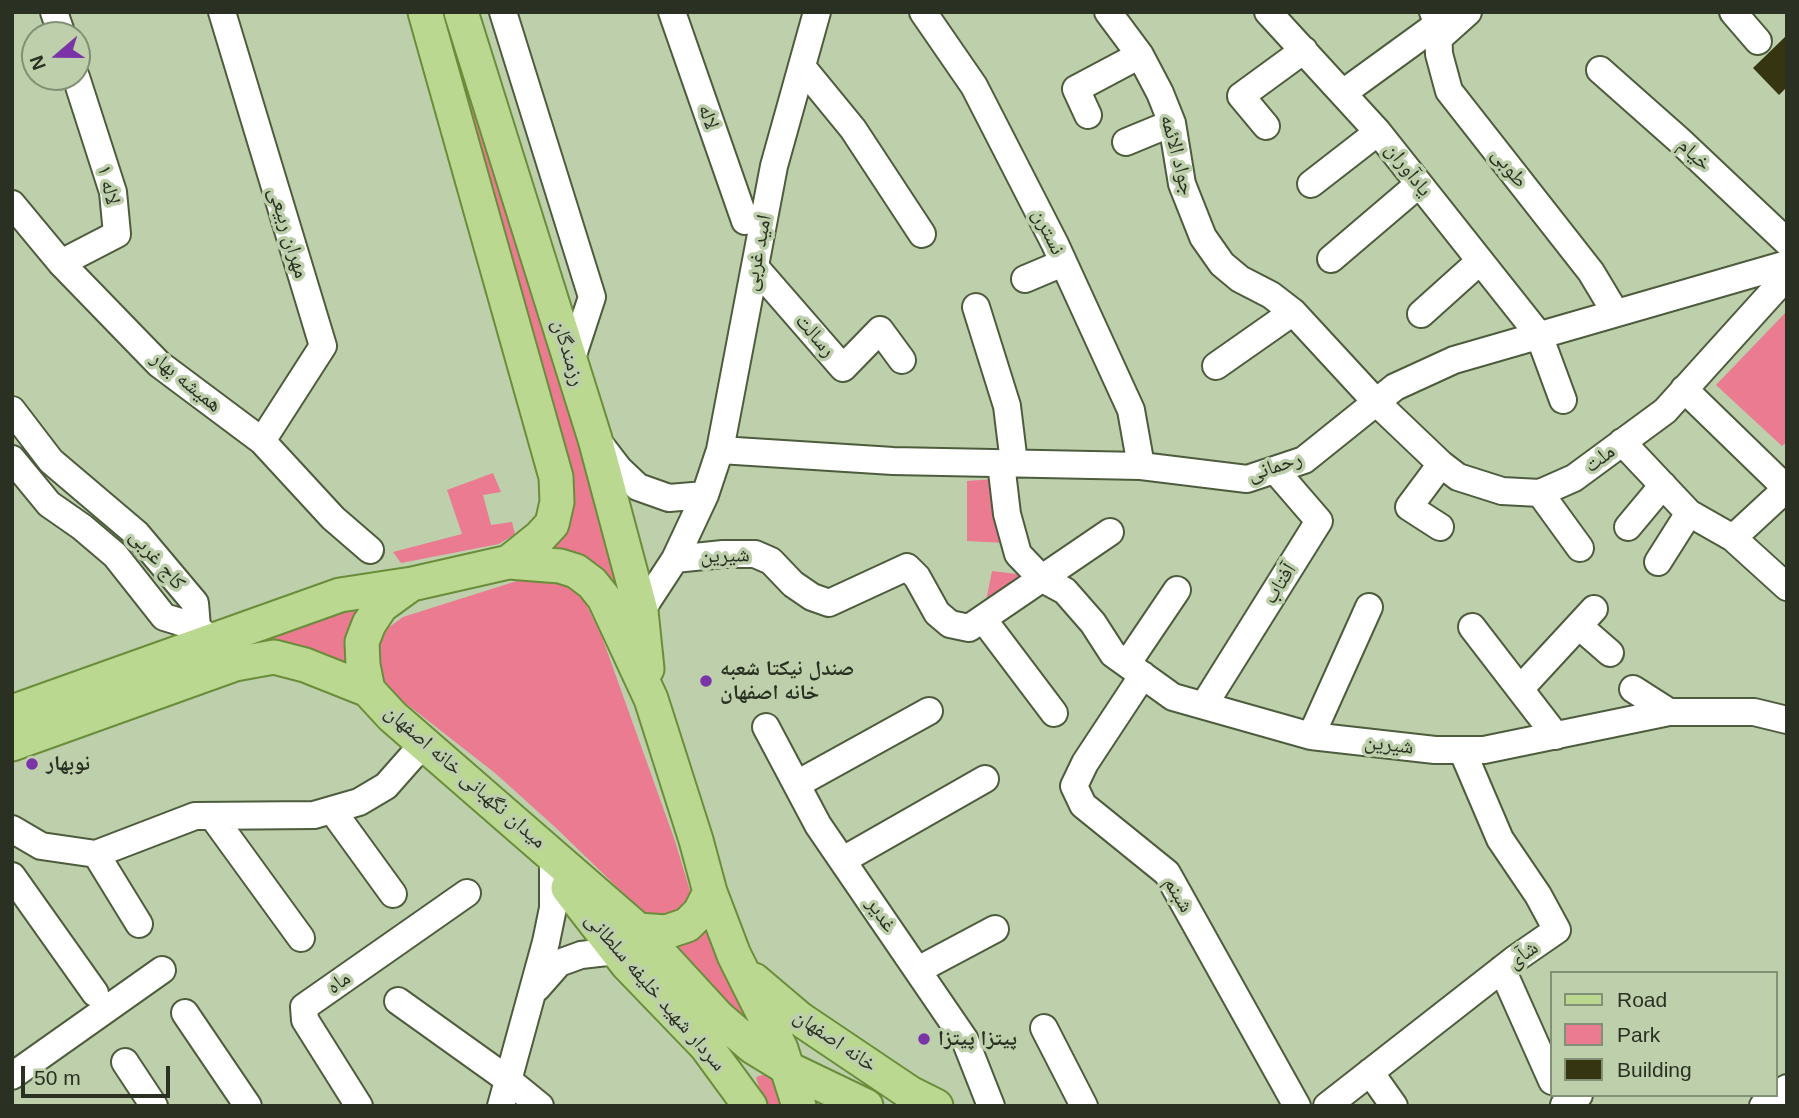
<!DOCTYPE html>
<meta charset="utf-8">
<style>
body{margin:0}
#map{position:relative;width:1799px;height:1118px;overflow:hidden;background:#bdcfab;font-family:Arial,sans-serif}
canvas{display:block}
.frame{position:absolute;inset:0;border:14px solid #2a3123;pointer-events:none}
.legend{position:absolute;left:1550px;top:971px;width:228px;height:126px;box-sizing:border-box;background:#bdcfab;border:2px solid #829075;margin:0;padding:9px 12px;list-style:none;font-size:21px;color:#2a3123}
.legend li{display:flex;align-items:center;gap:14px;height:35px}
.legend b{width:35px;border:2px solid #829075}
.north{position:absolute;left:21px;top:21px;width:70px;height:70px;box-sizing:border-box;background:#bdcfab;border:2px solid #829075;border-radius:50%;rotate:250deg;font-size:19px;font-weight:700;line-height:28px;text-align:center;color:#2a3123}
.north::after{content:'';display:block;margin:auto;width:24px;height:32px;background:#7a34a7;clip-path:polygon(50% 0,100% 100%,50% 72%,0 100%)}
.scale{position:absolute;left:21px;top:1066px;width:149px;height:32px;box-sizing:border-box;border:4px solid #2a3123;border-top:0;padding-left:9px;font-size:21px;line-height:24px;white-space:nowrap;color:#2a3123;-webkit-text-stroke:5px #bdcfab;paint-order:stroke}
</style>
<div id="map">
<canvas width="1799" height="1118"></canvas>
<div class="frame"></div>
<ul class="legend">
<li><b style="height:9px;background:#bad890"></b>Road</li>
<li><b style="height:19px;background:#ea7b90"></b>Park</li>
<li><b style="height:19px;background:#353512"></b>Building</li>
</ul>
<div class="north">N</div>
<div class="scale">50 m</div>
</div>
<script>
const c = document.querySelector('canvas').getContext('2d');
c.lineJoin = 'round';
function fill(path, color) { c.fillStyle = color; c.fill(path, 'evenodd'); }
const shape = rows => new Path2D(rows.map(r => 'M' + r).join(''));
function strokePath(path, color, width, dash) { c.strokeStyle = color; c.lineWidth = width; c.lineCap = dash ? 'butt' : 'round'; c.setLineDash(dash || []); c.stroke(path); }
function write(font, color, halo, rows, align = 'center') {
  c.font = font + ' Arial,"Noto Naskh Arabic",sans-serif'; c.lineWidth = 7; c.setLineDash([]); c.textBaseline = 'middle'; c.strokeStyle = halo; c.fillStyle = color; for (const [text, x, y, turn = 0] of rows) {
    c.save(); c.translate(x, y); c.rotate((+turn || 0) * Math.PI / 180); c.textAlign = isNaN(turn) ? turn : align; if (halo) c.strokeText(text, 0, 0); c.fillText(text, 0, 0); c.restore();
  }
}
const green = shape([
 [437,12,450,12,556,360,633,636,572,554,554,548,564,528],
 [1787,311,1787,442,1782,446,1716,385],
 [493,473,501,492,483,495,491,525,512,522,515,534,499,544,401,563,393,552,462,534,447,490],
 [994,479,1006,543,967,541,967,481],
 [992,571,1026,575,986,601],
 [539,574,566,584,585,602,602,637,675,841,691,894,678,919,649,918,555,827,495,773,390,691,378,670,379,641,388,628,403,617],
 [361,600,351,630,351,665,246,649,239,640],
 [702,921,719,959,751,1031,666,943],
 [772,1072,782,1106,765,1106,756,1077]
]);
const building = shape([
 [1787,35,1787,87,1779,95,1753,68]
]);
const minor = shape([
 [54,12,62,35],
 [222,12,323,346,262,441],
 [503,12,592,297,571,361],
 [672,12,745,221],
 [923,12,974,86,1055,244,1131,410,1141,466],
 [1108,12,1140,55,1160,93,1172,123,1182,184,1203,237,1222,264,1240,279,1271,295,1293,312,1377,403,1441,464,1458,477,1502,491,1540,493,1574,478,1665,411,1787,276],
 [1268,12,1378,132,1539,335,1563,400],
 [1433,12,1438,24,1439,54,1449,91,1591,272,1615,312],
 [1733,12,1758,41],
 [1439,38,1468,12],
 [803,68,853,129,922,234],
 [1600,70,1679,140,1787,242],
 [1343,93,1438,24],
 [1088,115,1076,89,1140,55],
 [1266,126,1241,96,1304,50],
 [1126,142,1172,123],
 [1311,184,1378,132],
 [12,204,61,263,159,364,262,441,333,518,370,550],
 [1331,259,1419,184],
 [61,263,117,234,113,192,76,77],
 [756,268,843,368,880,330,902,360],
 [1025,279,1063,263],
 [976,307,1007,406,1014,463],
 [1421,314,1480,261],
 [1216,366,1293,312],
 [1684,389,1787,489],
 [12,410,51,461,137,534,195,603,197,627],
 [1622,442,1689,513,1733,538,1787,488],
 [599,443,619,469,638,487,669,498,705,495],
 [720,450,893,461,1141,466,1247,479,1304,460,1395,387,1454,360,1787,264],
 [12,459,49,504,82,527,115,555,164,617,197,627,224,653],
 [1001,463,1007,514,1018,554,1041,578,1065,591,1093,623,1113,654,1173,697,1311,736,1435,750,1484,750,1669,712,1754,712,1787,720],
 [1540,493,1580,548],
 [1440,527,1409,507,1441,464],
 [1628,527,1663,485],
 [1733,538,1787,587],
 [675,559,723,554,755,554,771,561,793,584,812,597,829,603,907,567,917,577,937,613,950,624,969,628,1110,532],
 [1658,562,1689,513],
 [641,611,675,559,705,495,720,450,774,166,817,12],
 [983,619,1054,713],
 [1579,626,1610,653],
 [1472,627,1556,736],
 [1127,664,1177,590],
 [1143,675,1085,763,1074,786,1083,805,1167,873,1297,1106],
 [1521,688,1594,609],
 [1633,689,1669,712],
 [1204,705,1319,521,1275,470],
 [766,727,818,825,965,1040,991,1106],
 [1311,736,1369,607],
 [797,784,929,711],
 [332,810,393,894],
 [213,817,301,938],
 [12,829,41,846,96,854,195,816,314,815,359,802,386,786,424,743],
 [96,854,139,924],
 [843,860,985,779],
 [12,876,95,993],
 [1502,969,1552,1081],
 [918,970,995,929],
 [537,988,559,963,581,955,616,951],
 [398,1001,507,1079,540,1106],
 [185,1013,248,1106],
 [1044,1028,1084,1106],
 [125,1062,154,1106],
 [1370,1072,1394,1106],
 [12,1076,162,970],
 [1564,1105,1579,1095],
 [359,1106,305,1020,304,1007,467,893],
 [501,1106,546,942,553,908,553,869],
 [1327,1106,1515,959,1557,930,1538,895,1500,839,1462,750],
 [1763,1106,1787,1088]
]);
const major = shape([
 [425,12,556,477,557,502,552,524,539,538,509,562],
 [461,12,595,439,641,611,647,669],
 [410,585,381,606,369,624,362,642,363,665,368,690,392,716,638,930,718,1017,753,1047,789,1069,866,1106],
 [12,712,340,595,412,584,509,562,560,566,576,571,592,583,604,598,651,699,696,840,710,892,734,955,781,1049,799,1106],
 [12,744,235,664,274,657,305,665,368,690],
 [568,888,627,964,706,1046,750,1106],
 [638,930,666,932,687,925,700,912,710,892],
 [754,980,800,1019,910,1093,936,1106]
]);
const markers = [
 [706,681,7,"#7a34a7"],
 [32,764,7,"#7a34a7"],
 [924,1039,7,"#7a34a7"]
];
const streetNames = [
 ["لاله",708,117,71],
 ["جواد الائمه",1177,155,75],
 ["خیام",1694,155,43],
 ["طوبی",1509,168,52],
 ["یادآوران",1408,170,52],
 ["لاله ۱",108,185,76],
 ["نسترن",1048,232,64],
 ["مهران ربیعی",288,233,73],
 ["امید غربی",758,253,-79],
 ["رسالت",815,336,49],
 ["رزمندگان",568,353,73],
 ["همیشه بهار",186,382,39],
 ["ملت",1600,459,-37],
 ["رحمانی",1275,467,-18],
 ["شیرین",725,556,-1],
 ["کاج غربی",157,560,49],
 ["آفتاب",1280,584,-58],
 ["شیرین",1389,745,7],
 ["میدان نگهبانی خانه اصفهان",465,777,41],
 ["شبنم",1178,895,59],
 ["غدیر",881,915,56],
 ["شآی",1523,955,-36],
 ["ماه",339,983,-35],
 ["سردار شهید خلیفه سلطانی",655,992,49],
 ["خانه اصفهان",835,1041,34]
];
const poiNames = [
 ["صندل نیکتا شعبه",720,669],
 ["خانه اصفهان",720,693],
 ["نوبهار",46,764],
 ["پیتزا پیتزا",938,1039]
];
fill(green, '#ea7b90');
fill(building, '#353512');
strokePath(minor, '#4d5c3c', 30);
strokePath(major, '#6a8d3a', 37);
strokePath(minor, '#fff', 26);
strokePath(major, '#bad890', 33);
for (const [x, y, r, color] of markers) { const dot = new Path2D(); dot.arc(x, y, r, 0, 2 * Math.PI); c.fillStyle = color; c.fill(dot); strokePath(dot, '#bdcfab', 2.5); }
write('21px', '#2a3123', '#bdcfab', streetNames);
write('bold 21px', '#2a3123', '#bdcfab', poiNames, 'left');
</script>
